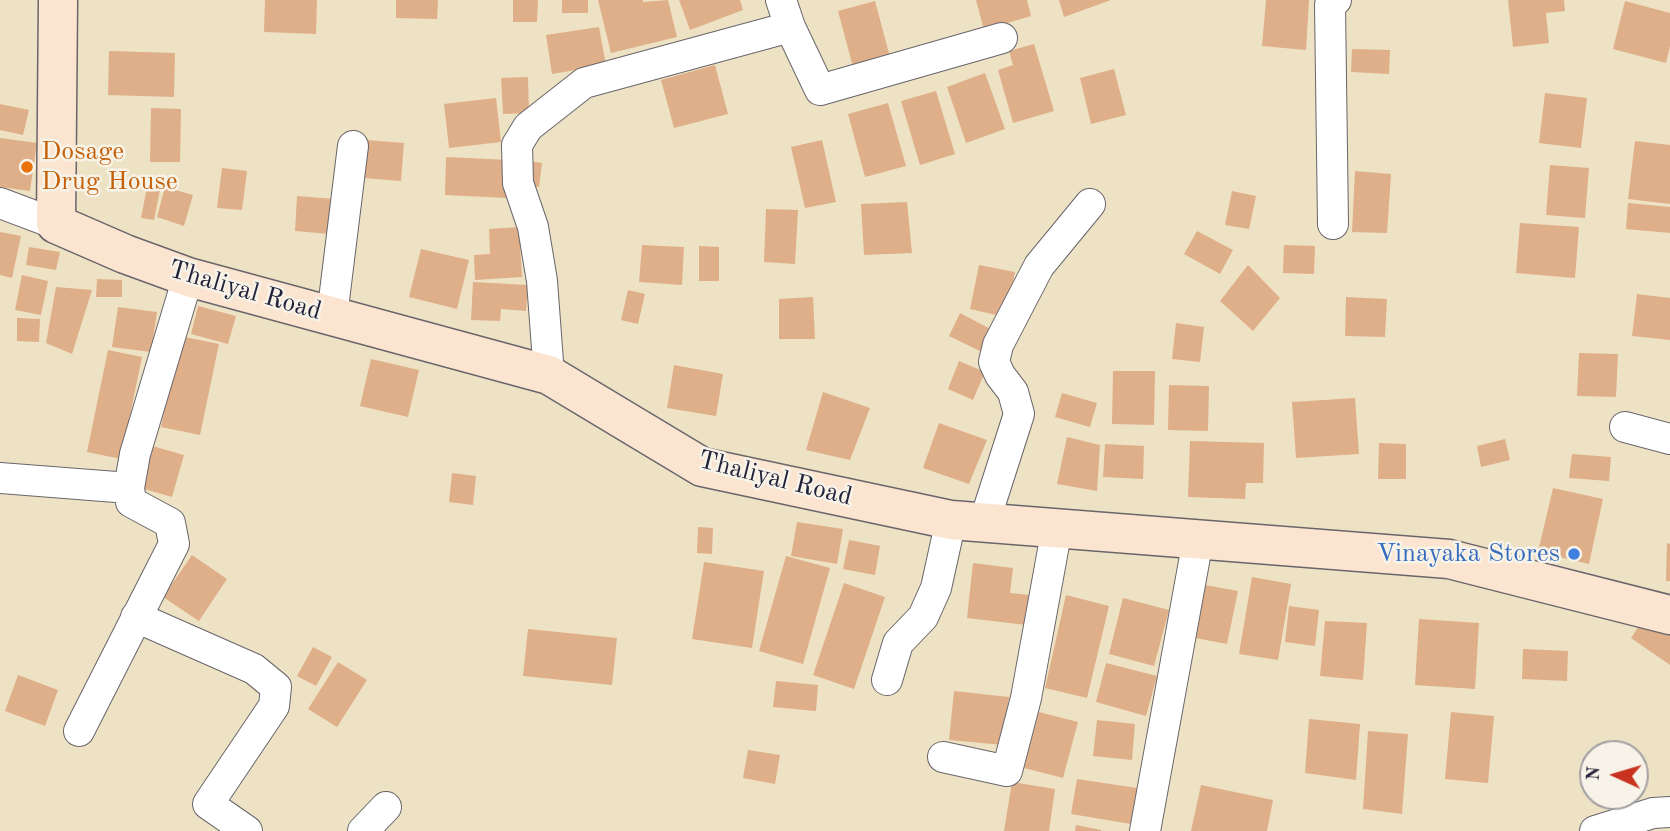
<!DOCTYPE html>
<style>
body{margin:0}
#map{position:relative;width:1670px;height:831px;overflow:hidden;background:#eee2c4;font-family:"Old Standard TT",serif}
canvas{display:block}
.north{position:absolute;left:1579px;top:740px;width:70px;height:70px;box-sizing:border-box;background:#f7f3e8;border:2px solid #a29fa3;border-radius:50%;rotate:274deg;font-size:19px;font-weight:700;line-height:28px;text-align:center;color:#22223b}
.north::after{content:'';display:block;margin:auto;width:24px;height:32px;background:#c8321e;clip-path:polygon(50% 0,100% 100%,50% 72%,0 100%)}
</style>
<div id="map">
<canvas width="1670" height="831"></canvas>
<div class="north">N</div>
</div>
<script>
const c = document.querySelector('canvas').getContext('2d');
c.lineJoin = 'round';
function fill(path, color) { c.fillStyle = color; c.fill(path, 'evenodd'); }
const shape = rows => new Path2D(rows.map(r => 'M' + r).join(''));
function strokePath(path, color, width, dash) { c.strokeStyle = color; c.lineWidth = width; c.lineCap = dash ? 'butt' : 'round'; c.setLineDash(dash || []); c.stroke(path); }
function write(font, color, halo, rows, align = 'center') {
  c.font = font + ' "Old Standard TT",serif'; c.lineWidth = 5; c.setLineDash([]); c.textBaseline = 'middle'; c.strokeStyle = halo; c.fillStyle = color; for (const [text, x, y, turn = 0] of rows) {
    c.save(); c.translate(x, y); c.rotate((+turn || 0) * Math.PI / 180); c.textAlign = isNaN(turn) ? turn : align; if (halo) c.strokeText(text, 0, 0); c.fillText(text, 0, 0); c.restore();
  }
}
const building = shape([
 [265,0,317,0,316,34,264,32],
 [396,0,438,0,437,19,396,18],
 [513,0,538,0,537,22,513,22],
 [562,0,588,0,588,13,562,13],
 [598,0,643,0,643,2,668,0,677,37,611,53],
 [679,0,740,0,743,10,690,30],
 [976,0,1027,0,1031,16,984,30],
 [1059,0,1111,0,1064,17],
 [1266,0,1309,0,1306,50,1262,46],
 [1508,0,1564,0,1565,11,1546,13,1549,43,1513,47],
 [875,1,890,57,853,67,838,11],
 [1625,1,1670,13,1670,46,1666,63,1613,49],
 [599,27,606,65,552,74,546,35],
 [1034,44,1054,111,1013,123,998,70,1013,65,1009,51],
 [1352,49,1390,50,1389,74,1351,72],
 [109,51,175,53,174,97,108,95],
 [715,65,728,114,674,128,661,80],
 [1114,69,1126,115,1091,124,1080,78],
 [985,73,1005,129,966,143,947,87],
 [528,77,529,113,503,114,501,78],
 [936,91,955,154,920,165,901,101],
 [1545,93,1587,98,1581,148,1539,143],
 [496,98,501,142,449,148,444,104],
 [888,103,906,166,865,177,848,114],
 [0,104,29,110,23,135,0,130],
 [151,108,181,109,180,162,150,162],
 [0,138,37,143,30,191,0,187],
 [367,140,404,143,401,181,363,178],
 [822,140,836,202,805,208,791,147],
 [1635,141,1670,145,1670,204,1628,199],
 [446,157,509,160,507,198,445,195],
 [523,160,542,163,539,187,520,185],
 [1550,165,1589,168,1585,218,1546,215],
 [222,168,247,171,242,210,217,208],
 [1355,171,1391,174,1387,233,1352,232],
 [148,182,161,185,154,220,141,218],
 [165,187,193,195,184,226,157,217],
 [1232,191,1256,196,1249,229,1225,225],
 [297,196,334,199,330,234,295,231],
 [907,202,912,253,864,255,861,204],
 [1628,203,1670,207,1670,233,1626,229],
 [766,209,798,210,795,264,764,262],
 [1520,223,1579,227,1575,278,1516,273],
 [519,227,522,277,475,280,474,255,490,254,489,229],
 [1197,231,1233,250,1220,274,1184,254],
 [0,232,21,236,12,278,0,275],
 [642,245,684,247,682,285,639,282],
 [1284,245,1315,246,1314,274,1283,273],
 [699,246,719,247,719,281,699,281],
 [29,247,60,252,56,270,26,265],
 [421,249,469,260,457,309,409,297],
 [979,265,1015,272,1005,317,970,309],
 [1248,265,1280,298,1253,331,1220,301],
 [22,275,48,281,41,315,15,310],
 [97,279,122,280,122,297,96,297],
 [473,282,528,285,526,311,501,309,500,321,471,320],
 [56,287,92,290,72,354,46,343],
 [628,290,645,294,638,324,621,320],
 [1637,294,1670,298,1670,340,1632,336],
 [813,297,815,339,779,339,779,299],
 [1346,297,1387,299,1385,337,1345,336],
 [198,306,236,316,228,344,191,334],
 [118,307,157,312,151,352,112,347],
 [960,313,996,332,986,354,949,336],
 [17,318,40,319,39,342,17,341],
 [1176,323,1204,327,1200,362,1172,359],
 [180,336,219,344,200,435,161,427],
 [108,350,142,357,121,459,87,452],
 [1579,353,1618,354,1616,397,1577,396],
 [371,359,419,370,408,417,360,406],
 [959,361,985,372,973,400,948,389],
 [674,365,723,374,716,416,667,408],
 [1113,371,1155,371,1154,425,1112,424],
 [1169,385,1209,386,1208,431,1168,430],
 [823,392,870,408,850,460,806,450],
 [1062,393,1097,403,1090,427,1055,417],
 [1355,398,1359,454,1296,458,1292,402],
 [939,423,987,440,969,484,923,468],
 [1067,437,1100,445,1097,491,1057,484],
 [1505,439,1510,460,1481,467,1477,446],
 [1190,441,1264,443,1263,483,1246,483,1245,499,1188,497],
 [1379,443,1406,444,1406,479,1378,479],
 [1105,444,1144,446,1143,479,1103,477],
 [149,445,184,455,172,497,137,487],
 [1572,454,1611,457,1609,481,1569,478],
 [452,473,476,476,473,505,449,502],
 [1553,488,1603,499,1589,564,1538,552],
 [797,522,843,529,837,564,791,556],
 [698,527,713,528,712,554,697,553],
 [849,540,880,546,875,575,843,569],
 [1667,543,1670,544,1670,581,1666,581],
 [192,555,227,579,199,621,163,597],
 [786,556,830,568,803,664,759,651],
 [704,562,764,571,752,648,692,639],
 [973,563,1013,568,1010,593,1030,595,1026,625,967,618],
 [1252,577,1291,584,1278,660,1239,654],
 [844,583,885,597,854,689,813,675],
 [1205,585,1238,591,1227,644,1195,638],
 [1066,595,1109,606,1087,698,1045,688],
 [1123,598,1169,610,1154,666,1109,654],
 [1289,606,1319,610,1315,646,1285,642],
 [1645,617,1670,634,1670,665,1631,638],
 [1419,619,1479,623,1475,689,1415,685],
 [1325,621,1367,623,1363,680,1320,676],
 [528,629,617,638,612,685,523,676],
 [313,647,332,657,316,686,297,676],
 [1523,649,1568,651,1567,681,1522,679],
 [338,662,367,680,337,727,308,709],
 [1106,663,1157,676,1146,716,1096,702],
 [18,675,58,690,45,726,5,711],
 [776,681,818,685,816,711,773,707],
 [954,691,1009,697,1003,745,949,740],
 [1039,712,1078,722,1063,778,1024,768],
 [1451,712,1494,716,1488,783,1445,779],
 [1309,719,1360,724,1356,780,1305,773],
 [1097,720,1135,724,1132,760,1093,756],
 [1368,731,1408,734,1402,814,1363,809],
 [748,750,780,755,775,784,743,778],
 [1077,779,1137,788,1131,824,1071,814],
 [1012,782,1055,789,1049,831,1004,831],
 [1201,785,1273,800,1267,831,1191,831],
 [1076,825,1101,830,1101,831,1075,831]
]);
const street = shape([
 [781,0,790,27],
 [0,203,56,224],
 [1333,224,1330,5,1336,0],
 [332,316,353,146],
 [549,375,542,281,533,227,518,183,517,145,528,127,584,83,790,27,820,90,1002,38],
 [1625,427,1670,439],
 [0,478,129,488],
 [984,523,1019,414,1013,392,1000,375,994,362,998,345,1039,266,1090,204],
 [136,617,254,669,276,687,274,706,208,804,247,831],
 [887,680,898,643,923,617,936,588,951,520],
 [79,731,174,544,170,523,131,502,129,488,135,454,188,277],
 [943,757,1007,771,1026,698,1057,528],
 [363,831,386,807],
 [1145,831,1198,540],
 [1595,831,1653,813,1670,812]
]);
const secondary = shape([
 [58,0,56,224,125,254,188,277,549,375,702,467,951,520,1449,559,1670,615]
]);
const markers = [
 [27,167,7,"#e8710a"],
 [1574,554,7,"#3f7fe0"]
];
const foodNames = [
 ["Dosage",41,152],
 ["Drug House",41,182]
];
const streetNames = [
 ["Thaliyal Road",245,291,16],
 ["Thaliyal Road",775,479,14]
];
const shopNames = [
 ["Vinayaka Stores",1560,554]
];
fill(building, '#dfaf89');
strokePath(street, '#69656b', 32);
strokePath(secondary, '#69656b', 41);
strokePath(street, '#fff', 30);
strokePath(secondary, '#fce5d0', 38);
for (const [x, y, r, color] of markers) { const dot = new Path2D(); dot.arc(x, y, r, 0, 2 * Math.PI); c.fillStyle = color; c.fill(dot); strokePath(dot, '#f7f3e8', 2.5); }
write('26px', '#c56008', '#f7f3e8', foodNames, 'left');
write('26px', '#22223b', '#f7f3e8', streetNames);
write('26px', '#366cbe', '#f7f3e8', shopNames, 'right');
</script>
